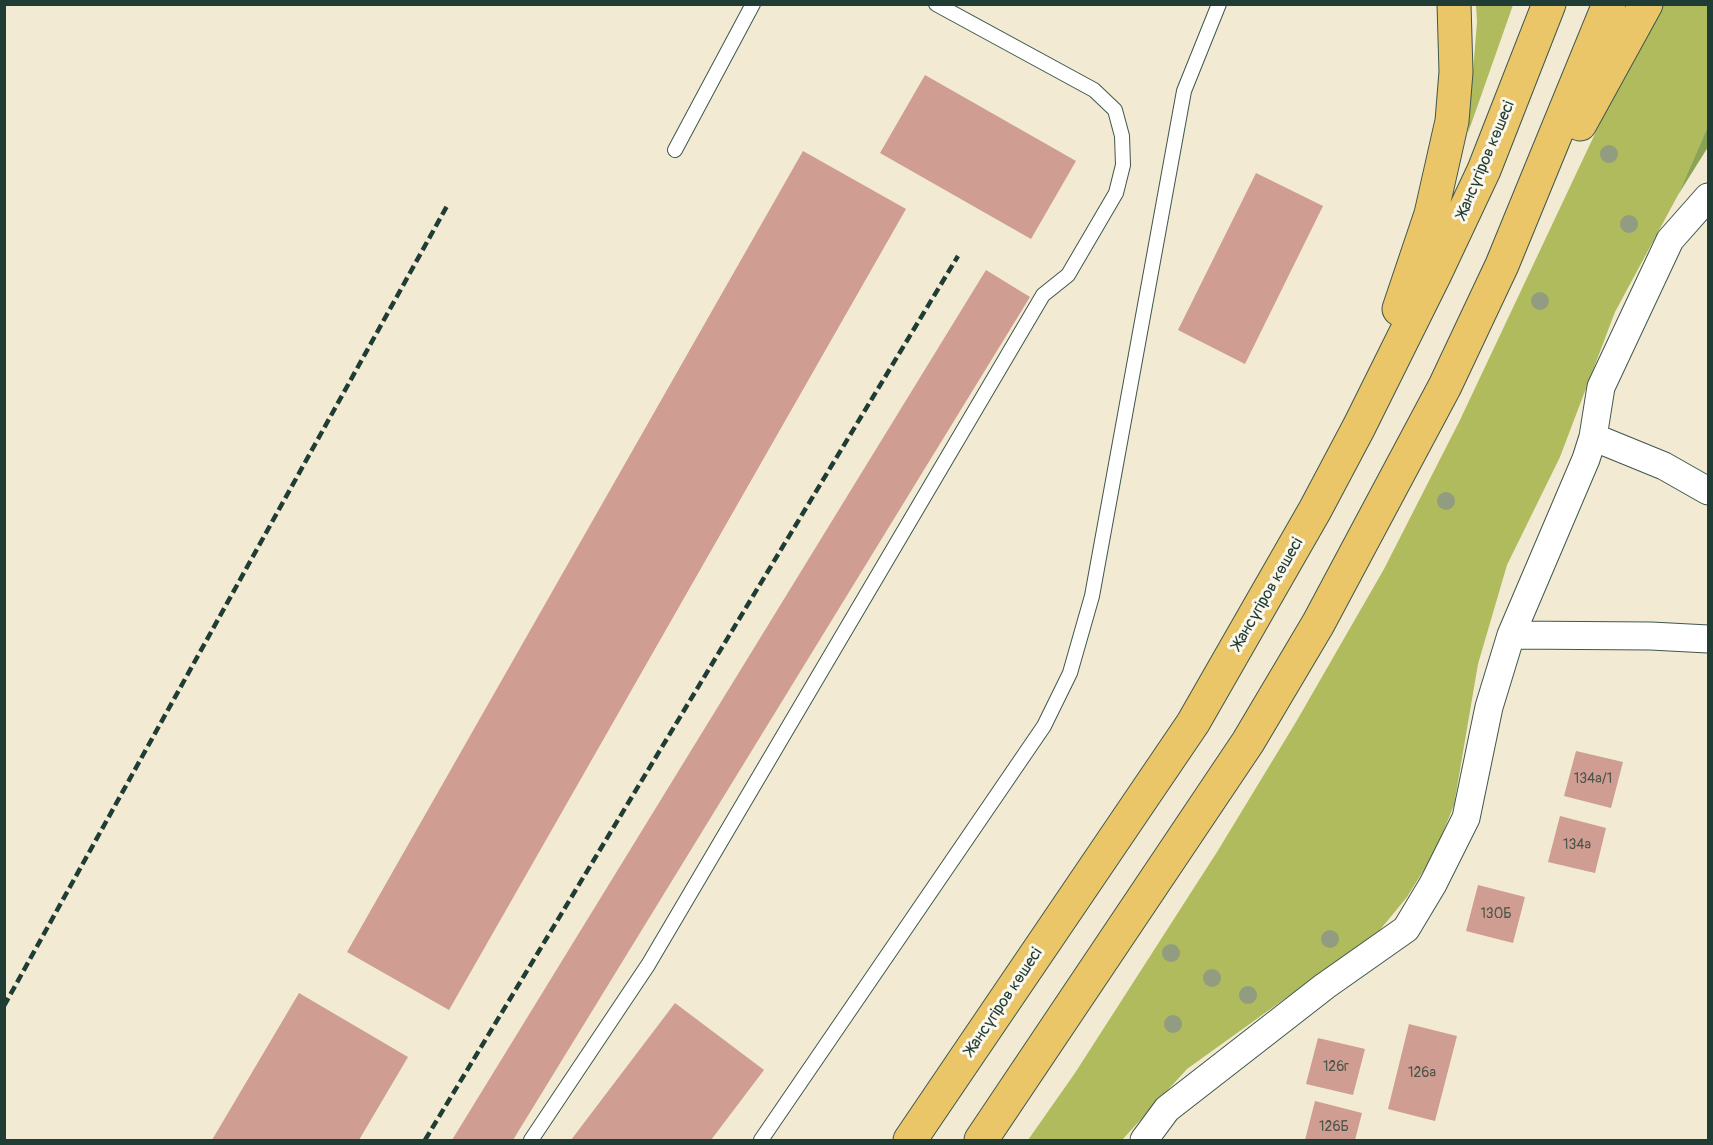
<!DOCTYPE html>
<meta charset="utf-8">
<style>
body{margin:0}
#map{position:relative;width:1713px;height:1145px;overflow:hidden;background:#f2ead2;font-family:Pangolin,sans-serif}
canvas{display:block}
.frame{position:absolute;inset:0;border:6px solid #1f3d34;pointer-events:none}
</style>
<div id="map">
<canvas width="1713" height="1145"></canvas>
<div class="frame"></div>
</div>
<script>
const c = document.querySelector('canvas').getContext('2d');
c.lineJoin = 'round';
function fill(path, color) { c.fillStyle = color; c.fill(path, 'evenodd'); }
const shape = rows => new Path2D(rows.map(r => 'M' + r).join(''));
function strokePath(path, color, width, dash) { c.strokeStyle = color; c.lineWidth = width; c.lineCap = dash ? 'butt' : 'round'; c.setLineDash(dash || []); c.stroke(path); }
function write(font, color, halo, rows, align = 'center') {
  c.font = font + ' Pangolin,sans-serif'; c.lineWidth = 6; c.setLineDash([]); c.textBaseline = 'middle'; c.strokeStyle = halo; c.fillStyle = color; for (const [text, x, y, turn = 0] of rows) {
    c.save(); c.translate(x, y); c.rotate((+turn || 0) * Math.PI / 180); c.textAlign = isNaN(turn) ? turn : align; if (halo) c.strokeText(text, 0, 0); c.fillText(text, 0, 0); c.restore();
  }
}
const green = shape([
 [1476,5,1513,5,1468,133,1477,22],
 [1663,5,1708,5,1708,126,1678,195,1615,312,1560,457,1507,565,1478,664,1454,805,1435,852,1407,897,1379,931,1187,1069,1122,1140,1028,1140,1075,1073,1217,852,1296,722,1384,569,1460,420,1609,104]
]);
const forest = shape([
 [1708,126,1708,147,1678,195]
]);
const building = shape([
 [925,75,1076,161,1031,239,880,153],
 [803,151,906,209,449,1010,347,952],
 [1256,173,1323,206,1245,364,1178,330],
 [986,270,1030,297,513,1140,452,1140],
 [1576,751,1623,762,1611,808,1564,796],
 [1560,816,1606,828,1595,873,1548,862],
 [1478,885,1525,897,1513,943,1466,931],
 [299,993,408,1057,359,1140,212,1140],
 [675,1003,764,1070,711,1140,571,1140],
 [1409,1024,1457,1036,1435,1121,1388,1109],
 [1318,1038,1365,1049,1353,1095,1306,1084],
 [1315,1101,1362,1113,1355,1140,1305,1140]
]);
const lane = shape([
 [675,150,753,4],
 [531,1140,648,965,1043,295,1068,275,1116,193,1123,165,1122,136,1115,110,1094,90,936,4],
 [761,1140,1044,726,1070,673,1092,596,1184,91,1219,4]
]);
const street = shape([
 [1593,437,1664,466,1708,491],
 [1511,635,1651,636,1708,639],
 [1144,1140,1167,1109,1325,986,1406,929,1433,884,1466,818,1489,707,1511,635,1586,459,1593,437,1601,387,1670,240,1708,197]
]);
const primary = shape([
 [1580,124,1646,4],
 [1399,309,1431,214,1452,121,1456,72,1454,4],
 [910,1140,1193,723,1315,510,1359,427,1435,274,1484,170,1549,4],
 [981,1140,1248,742,1318,624,1445,386,1502,265,1609,4]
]);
const rail = shape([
 [4,1006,447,206],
 [425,1140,958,256]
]);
const trees = [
 [1609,154],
 [1629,224],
 [1540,301],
 [1446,501],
 [1330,939],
 [1171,953],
 [1212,978],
 [1248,995],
 [1173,1024]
];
const numberNames = [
 ["134а/1",1593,779],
 ["134а",1577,845],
 ["130Б",1496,914],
 ["126г",1336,1067],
 ["126а",1422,1073],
 ["126Б",1334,1127]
];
const streetNames = [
 ["Жансүгіров көшесі",1486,160,-67],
 ["Жансүгіров көшесі",1268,594,-60],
 ["Жансүгіров көшесі",1004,1002,-56]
];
fill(green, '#afbb5d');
fill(forest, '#8ba354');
fill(building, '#cf9d91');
strokePath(lane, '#3f574c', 16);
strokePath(street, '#3f574c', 29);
strokePath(primary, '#3f574c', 35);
strokePath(lane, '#fff', 14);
strokePath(street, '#fff', 27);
strokePath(primary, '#ebc669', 33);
strokePath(rail, '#1f3d34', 4.5, [9, 4.5]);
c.fillStyle = '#929c81';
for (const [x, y] of trees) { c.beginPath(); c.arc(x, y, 9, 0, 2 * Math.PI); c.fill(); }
write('14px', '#4b554b', null, numberNames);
write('16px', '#1f3d34', '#fbf7ec', streetNames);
</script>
